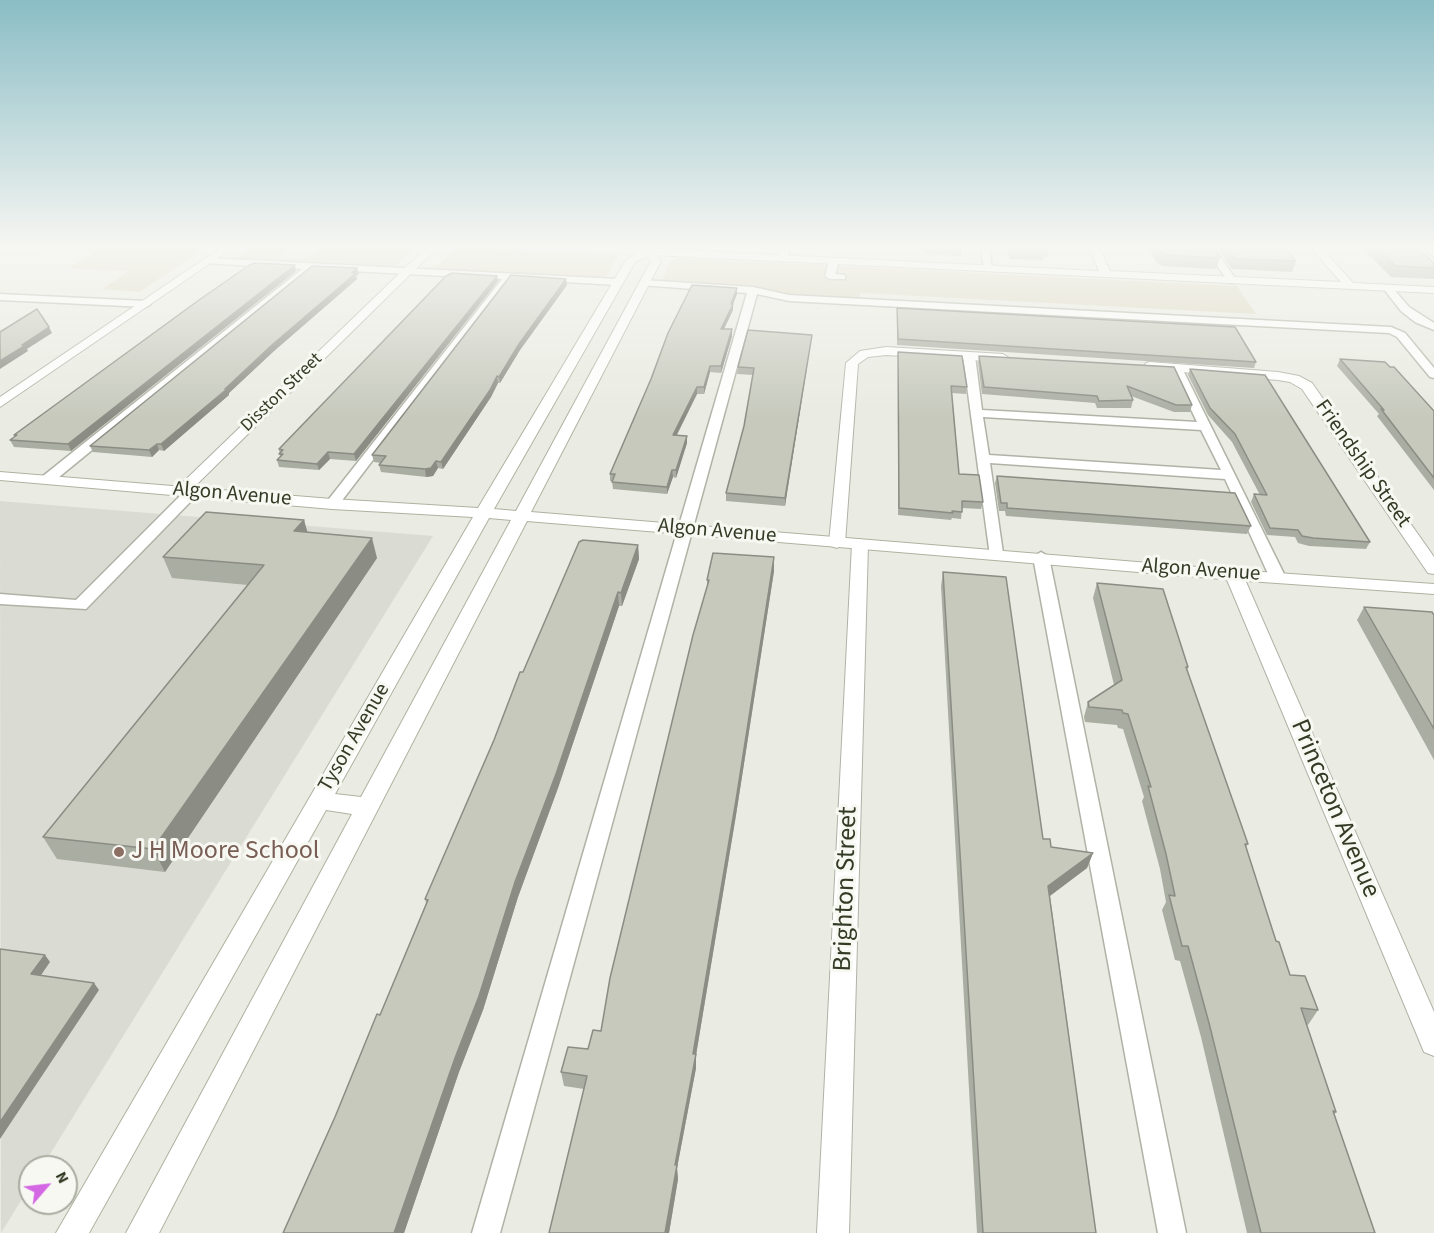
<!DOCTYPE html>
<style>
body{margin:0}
#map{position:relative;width:1434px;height:1233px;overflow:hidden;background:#eaece3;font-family:"Source Sans 3",sans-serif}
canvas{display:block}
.north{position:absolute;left:18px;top:1155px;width:60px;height:60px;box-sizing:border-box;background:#f8f8f3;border:2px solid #a9aca1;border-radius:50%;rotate:62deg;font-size:16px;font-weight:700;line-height:24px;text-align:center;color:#333b25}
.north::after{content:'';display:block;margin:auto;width:21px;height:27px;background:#d468e4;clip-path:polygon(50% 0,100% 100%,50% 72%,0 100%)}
</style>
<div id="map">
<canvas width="1434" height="1233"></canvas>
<div class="north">N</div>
</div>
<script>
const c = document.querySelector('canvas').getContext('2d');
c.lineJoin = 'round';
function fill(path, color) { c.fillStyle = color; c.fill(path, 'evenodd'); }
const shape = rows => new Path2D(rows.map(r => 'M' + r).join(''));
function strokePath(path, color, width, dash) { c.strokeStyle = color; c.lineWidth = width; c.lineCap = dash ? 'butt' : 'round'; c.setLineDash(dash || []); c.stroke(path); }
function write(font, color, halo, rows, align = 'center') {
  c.font = font + ' "Source Sans 3",sans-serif'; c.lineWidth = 6; c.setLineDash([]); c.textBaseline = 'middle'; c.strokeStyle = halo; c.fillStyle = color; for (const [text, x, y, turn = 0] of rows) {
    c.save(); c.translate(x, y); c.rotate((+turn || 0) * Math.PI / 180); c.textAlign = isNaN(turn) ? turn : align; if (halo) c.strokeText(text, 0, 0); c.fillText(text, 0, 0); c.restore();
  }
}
const built = shape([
 [0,501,433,536,42,1167,30,1167,30,1186,1,1233]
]);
const green = shape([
 [0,245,209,245,140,292,102,289,129,271,69,268,95,252,0,248],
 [255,245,295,245,279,258,304,259,322,245,418,245,395,267,236,259],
 [457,247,614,255,618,257,604,280,433,270],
 [678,258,1237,286,1256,314,860,293,860,299,796,296,760,288,661,282,671,261]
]);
const lane = shape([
 [781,245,790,245,788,259,783,262,778,259,781,245],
 [980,245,989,245,992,271,984,269,980,245],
 [1203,245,1212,245,1237,281,1235,283,1229,283,1203,245],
 [1420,245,1430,245,1434,249,1434,257,1420,245],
 [208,258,618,279,623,282,618,285,511,279,337,507,332,508,325,504,502,279,313,269,53,482,43,482,41,479,43,476,302,269,205,263,205,259,208,258],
 [834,258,839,261,835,274,845,275,845,279,830,279,825,276,829,261,834,258],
 [643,280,753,287,789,295,1391,327,1405,333,1434,368,1434,378,1430,377,1397,337,1389,333,789,301,757,294,500,1233,472,1233,747,293,640,285,640,281,643,280],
 [1385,286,1391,286,1409,307,1434,323,1434,330,1415,322,1401,311,1383,288,1385,286],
 [0,294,146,301,151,304,146,307,0,300,0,294],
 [969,353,975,356,982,410,1197,422,1171,368,1173,366,1181,366,1285,576,1283,579,1277,581,1269,576,1225,479,990,463,1003,553,1000,556,990,556,963,356,969,353],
 [983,417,1201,430,1221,470,989,455,983,417],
 [192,488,199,492,197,495,86,609,0,604,0,594,76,600,187,489,192,488],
 [1041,552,1049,557,1186,1233,1158,1233,1033,557,1041,552]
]);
const street = shape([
 [225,245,237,245,0,407,0,397,225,245],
 [429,245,440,245,187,494,177,494,174,491,177,488,429,245],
 [504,245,578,245,1099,271,1088,245,1098,245,1110,271,1341,282,1308,245,1319,245,1353,283,1434,287,1434,293,509,248,504,245],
 [886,347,1003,354,1009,358,1003,362,886,355,868,357,858,364,845,543,837,548,831,546,829,543,846,363,860,351,886,347],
 [1150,362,1278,372,1299,376,1312,383,1434,557,1434,574,1428,573,1302,389,1290,382,1278,380,1146,369,1144,366,1146,363,1150,362],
 [860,539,868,544,849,1233,817,1233,852,544,860,539],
 [1234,570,1240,571,1243,575,1434,1012,1434,1056,1424,1052,1225,575,1228,571,1234,570]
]);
const secondary = shape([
 [646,245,656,245,653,251,661,261,531,512,1234,570,1434,584,1434,594,1234,580,527,521,159,1233,126,1233,352,814,326,810,89,1233,56,1233,473,517,332,509,0,480,0,472,332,499,478,508,626,260,644,249,646,245],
 [647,256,651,261,516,511,494,509,635,262,647,256],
 [489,518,511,520,361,797,335,794,489,518]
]);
const wall = shape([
 [802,245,836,245,835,250,802,249],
 [923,245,963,245,961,256,924,254],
 [1006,245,1049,245,1049,247,1047,257,1043,257,1043,260,1010,259],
 [1146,245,1211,245,1220,258,1216,269,1162,266,1157,263],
 [1215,245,1282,245,1296,261,1292,272,1232,269],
 [1359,245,1414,245,1434,263,1434,279,1391,277],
 [296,271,71,451,14,447,10,440,15,437,14,435],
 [359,274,356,276,357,279,274,351,229,393,229,395,164,451,159,450,152,457,93,452,90,446],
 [497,276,498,281,356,461,330,459,319,470,279,467,277,460,280,457,279,449],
 [567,285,520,350,500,383,498,383,491,397,443,469,438,468,433,476,426,477,381,472,379,465,381,463,374,462,372,455],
 [737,294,733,304,733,310,724,329,732,329,732,336,721,373,710,372,704,394,697,394,677,435,687,443,676,478,673,477,667,494,613,489,612,481,610,481,610,474],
 [897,308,1256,362,1254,368,897,345],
 [812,335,785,506,726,501,726,493,744,426,753,375,737,374,738,367],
 [898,352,967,387,966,394,952,393,959,474,983,502,981,509,962,508,961,519,952,518,951,520,898,515],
 [979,356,1174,367,1192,405,1190,412,1174,412,1131,396,1133,400,1131,408,1097,408,1095,403,982,394,978,363],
 [1340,359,1390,367,1434,411,1434,490,1377,416,1379,414,1337,366],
 [1190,369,1370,542,1366,549,1309,546,1298,543,1295,537,1267,535,1251,502,1254,494,1260,495,1232,442,1208,415,1188,375],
 [997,476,1251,526,1247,534,1006,516,1005,511,999,511,995,483],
 [304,520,307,532,377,558,165,872,57,859,43,837,248,585,172,578,163,557],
 [638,545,639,559,622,606,619,606,558,788,518,897,483,1010,459,1072,404,1233,283,1233,380,1015,426,903,425,899,523,672],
 [774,571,736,815,696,1055,696,1068,677,1168,678,1179,669,1233,549,1233,584,1089,564,1086,561,1072,588,1049,601,1031,707,588,707,580],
 [943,572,1043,839,1051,847,1093,853,1087,868,1050,896,1096,1233,977,1233,941,586],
 [1097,583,1188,667,1187,670,1248,844,1246,847,1276,941,1290,975,1318,1010,1308,1025,1306,1024,1336,1112,1334,1115,1375,1233,1247,1233,1201,1037,1180,961,1175,960,1162,910,1166,902,1160,869,1142,801,1144,797,1123,729,1118,728,1117,725,1085,722,1084,717,1088,702,1114,685,1093,598],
 [1364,607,1434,615,1434,760,1357,620]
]);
const shadedWall = shape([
 [295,265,296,271,71,451,68,444],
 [357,268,359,274,356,276,357,279,274,351,229,393,229,395,164,451,161,444,225,389],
 [497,276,498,281,356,461,354,454],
 [566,279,567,285,520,350,500,383,499,377,519,344],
 [737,288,737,294,733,304,733,310,721,335,721,329],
 [49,327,52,333,27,349,28,351,0,369,0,361,22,345],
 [732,329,732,336,721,373,721,366],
 [812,335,811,341,785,506,785,498],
 [710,366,710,372,704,394,704,387],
 [497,376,498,383,491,397,443,469,441,462],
 [697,387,697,394,673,442,673,435],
 [687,436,687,443,676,478,676,470],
 [157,444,159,450,152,457,149,450],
 [328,452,330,459,319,470,317,464],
 [436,461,438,468,433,476,426,477,425,469],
 [672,470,673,477,667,494,667,487],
 [304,520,310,541,294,531],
 [372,538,377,558,165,872,153,849],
 [638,545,639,559,622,606,621,593],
 [774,557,774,571,736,815,696,1055,696,1068,677,1168,678,1179,669,1233,665,1233,675,1165],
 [618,592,619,606,558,788,518,897,483,1010,459,1072,404,1233,394,1233,515,882],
 [1093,853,1087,868,1043,901,1048,886],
 [45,955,50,962,37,981,31,974],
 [94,983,99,990,0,1139,0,1122]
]);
const building = shape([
 [1011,245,1049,245,1049,247,1044,247,1045,249,1012,248,1011,245],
 [1155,245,1211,245,1220,258,1165,255,1160,252,1155,245],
 [1226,245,1282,245,1296,261,1235,259,1226,245],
 [1374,245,1414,245,1434,263,1434,268,1396,266,1374,245],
 [254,263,295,265,68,444,10,440,17,435,14,435,199,300,248,266,254,263],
 [312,266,357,268,352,273,356,273,272,345,225,389,227,389,161,444,157,444,149,450,90,446,312,266],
 [452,273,497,276,354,454,328,452,317,464,277,460,283,454,279,454,283,450,279,449,446,276,452,273],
 [511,275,566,279,519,344,499,377,497,376,490,390,441,462,436,461,431,468,425,469,379,465,386,456,372,455,511,275],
 [692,285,737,288,731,304,733,304,721,329,732,329,721,366,710,366,704,387,697,387,673,435,687,436,676,470,672,470,667,487,612,482,615,474,610,474,651,379,668,333,692,285],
 [897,308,1235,327,1256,362,898,339,897,308],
 [37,309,49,327,22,345,26,345,0,361,0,332,37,309],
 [748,330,812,335,785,498,726,493,744,426,754,368,738,367,748,330],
 [898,352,962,356,967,387,951,386,959,474,979,475,983,502,962,501,962,512,952,511,953,513,899,508,898,352],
 [979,356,1174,367,1192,405,1176,405,1127,386,1133,400,1099,401,1097,396,984,387,979,356],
 [1340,359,1385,362,1390,367,1394,367,1434,411,1434,478,1381,409,1384,410,1340,359],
 [1190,369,1265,375,1370,542,1313,538,1302,536,1298,530,1270,528,1254,494,1267,495,1235,434,1210,408,1190,369],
 [997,476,1235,493,1251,526,1007,508,1007,503,1001,503,997,476],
 [206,512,304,520,294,531,372,538,153,849,43,837,264,565,163,557,206,512],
 [583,540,638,545,621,593,618,592,556,774,515,882,479,996,455,1058,394,1233,283,1233,335,1117,377,1014,380,1015,428,900,425,899,494,740,520,672,523,672,579,542,583,540],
 [713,553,774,557,736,800,693,1054,696,1054,675,1165,677,1165,665,1233,549,1233,587,1076,561,1072,568,1047,588,1049,593,1030,601,1031,610,978,693,635,709,580,707,580,713,553],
 [943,572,1006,577,1043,839,1050,839,1051,847,1093,853,1048,886,1096,1233,983,1233,943,572],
 [1097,583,1163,589,1188,667,1186,667,1248,844,1245,844,1276,941,1279,942,1290,975,1305,976,1318,1010,1301,1008,1336,1112,1333,1111,1375,1233,1261,1233,1209,1023,1188,946,1182,946,1169,895,1175,896,1166,854,1148,786,1151,787,1128,714,1123,713,1122,710,1089,707,1088,702,1122,680,1097,583],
 [1364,607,1432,612,1434,615,1434,729,1364,607],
 [0,949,45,955,31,974,94,983,0,1122,0,949]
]);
const markers = [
 [119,852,6,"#8d6e63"]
];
const farStreetnames = [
 ["Disston Street",282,393,-44]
];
const streetNames = [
 ["Friendship Street",1362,464,55],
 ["Algon Avenue",232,495,5],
 ["Algon Avenue",717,532,5],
 ["Algon Avenue",1201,571,4],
 ["Tyson Avenue",355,738,-60]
];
const nearStreetnames = [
 ["Princeton Avenue",1334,809,67],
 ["Brighton Street",847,889,-88]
];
const nearEducationnames = [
 ["J H Moore School",131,852]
];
fill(built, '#dadbd2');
fill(green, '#dbd7be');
strokePath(lane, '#afb3a6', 3);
strokePath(street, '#afb3a6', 2);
strokePath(secondary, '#aeb3a0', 2);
fill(lane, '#fff');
fill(street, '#fff');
fill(secondary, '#fff');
fill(wall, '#aaada2');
fill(shadedWall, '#8b8d84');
fill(building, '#c6c9bc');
strokePath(building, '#8b8d84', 1.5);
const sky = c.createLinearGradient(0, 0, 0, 418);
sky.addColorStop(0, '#8abdc5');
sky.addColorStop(0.59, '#f6f6f2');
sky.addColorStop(1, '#f6f6f200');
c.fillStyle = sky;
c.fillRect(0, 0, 1434, 418);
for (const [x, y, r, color] of markers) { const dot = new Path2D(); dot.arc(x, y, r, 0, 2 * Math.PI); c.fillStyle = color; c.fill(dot); strokePath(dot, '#f8f8f3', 2); }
write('18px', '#333b25', '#f8f8f3', farStreetnames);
write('21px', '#333b25', '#f8f8f3', streetNames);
write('26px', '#333b25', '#f8f8f3', nearStreetnames);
write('26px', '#785e54', '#f8f8f3', nearEducationnames, 'left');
</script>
